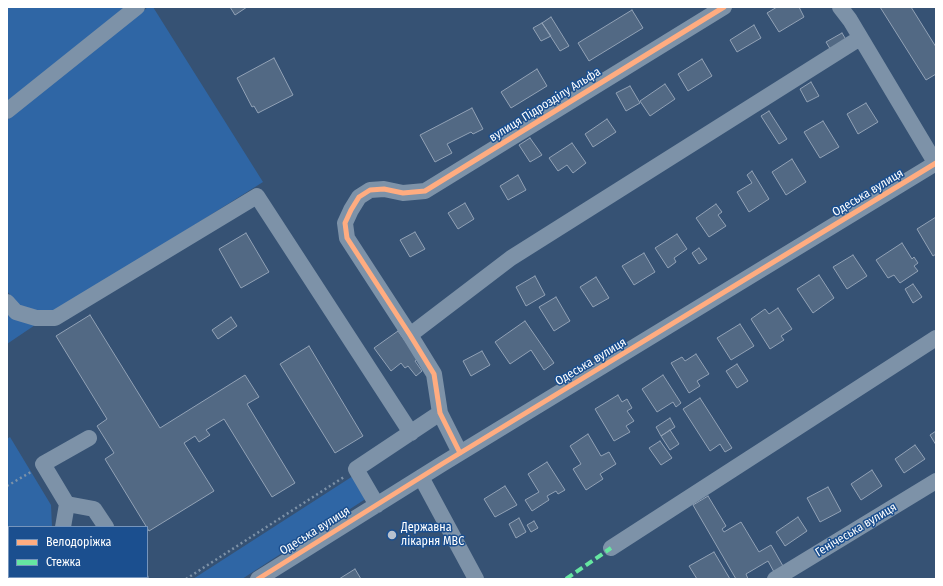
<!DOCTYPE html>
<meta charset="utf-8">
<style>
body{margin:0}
#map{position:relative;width:943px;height:586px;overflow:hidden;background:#365274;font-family:"Fira Sans Condensed",sans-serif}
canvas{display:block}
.frame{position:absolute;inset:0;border:8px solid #fff;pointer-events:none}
.legend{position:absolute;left:8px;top:526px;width:140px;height:52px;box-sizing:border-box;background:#1b4f8f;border:1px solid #7695bc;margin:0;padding:5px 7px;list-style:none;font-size:12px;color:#fff}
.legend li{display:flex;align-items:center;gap:8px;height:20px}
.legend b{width:20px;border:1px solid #7695bc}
</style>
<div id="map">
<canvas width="943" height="586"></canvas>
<div class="frame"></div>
<ul class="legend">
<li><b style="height:5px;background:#ffac80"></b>Велодоріжка</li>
<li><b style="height:5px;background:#66e7a1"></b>Стежка</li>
</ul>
</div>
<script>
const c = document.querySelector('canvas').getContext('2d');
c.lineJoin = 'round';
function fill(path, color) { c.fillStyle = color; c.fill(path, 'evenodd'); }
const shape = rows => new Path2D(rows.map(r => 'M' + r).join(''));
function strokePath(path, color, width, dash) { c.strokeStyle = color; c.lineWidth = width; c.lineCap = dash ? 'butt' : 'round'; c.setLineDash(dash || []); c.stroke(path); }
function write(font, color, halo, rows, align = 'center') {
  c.font = font + ' "Fira Sans Condensed",sans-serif'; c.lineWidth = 3; c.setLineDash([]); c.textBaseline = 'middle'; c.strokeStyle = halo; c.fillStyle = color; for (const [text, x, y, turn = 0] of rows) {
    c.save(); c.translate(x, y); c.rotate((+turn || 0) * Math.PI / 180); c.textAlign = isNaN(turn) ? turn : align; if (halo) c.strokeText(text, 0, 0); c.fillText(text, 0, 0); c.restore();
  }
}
const green = shape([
 [7,7,130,7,7,105],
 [148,7,153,7,263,182,51,315,20,307,7,291,7,120],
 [7,312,38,323,7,344],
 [10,437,51,505,52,527,9,527,9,577,53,577,53,579,7,579,7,439],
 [353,476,367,498,242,579,193,579]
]);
const building = shape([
 [230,7,247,7,235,15,230,7],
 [777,7,799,7,804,17,779,32,767,13,777,7],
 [880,7,911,7,936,47,936,74,926,80,880,7],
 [632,10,643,28,589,61,578,43,632,10],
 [551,17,569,46,560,51,542,23,551,17],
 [542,23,551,36,541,41,533,28,542,23],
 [754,25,761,38,737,52,730,40,754,25],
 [842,33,848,43,832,52,826,42,842,33],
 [274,58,293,95,258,113,254,106,252,107,237,78,274,58],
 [702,59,712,76,688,91,678,74,702,59],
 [537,69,547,86,511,108,501,92,537,69],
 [811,82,819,96,807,102,800,89,811,82],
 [665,84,675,99,650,116,640,101,665,84],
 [630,86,640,103,626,111,616,93,630,86],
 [866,103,878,122,858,134,847,114,866,103],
 [472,108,483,129,473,134,471,132,447,144,452,153,435,162,420,135,472,108],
 [769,111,787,139,779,144,761,116,769,111],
 [607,119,616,132,593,147,585,134,607,119],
 [823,121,839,147,820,158,804,132,823,121],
 [530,138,542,155,530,162,519,145,530,138],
 [572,143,586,163,573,173,567,165,558,171,549,158,572,143],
 [792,159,806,182,786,195,772,172,792,159],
 [752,171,769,199,749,212,737,192,752,183,747,175,752,171],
 [518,175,526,190,508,200,500,186,518,175],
 [465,203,474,219,458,229,448,213,465,203],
 [716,204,722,212,718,215,726,226,709,237,696,218,716,204],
 [936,217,936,254,933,256,917,229,936,217],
 [415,232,425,249,410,257,400,240,415,232],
 [246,233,269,272,241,288,219,249,246,233],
 [677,234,687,249,674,258,676,262,668,268,655,248,677,234],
 [902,243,912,259,914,257,918,263,914,266,918,271,900,283,894,275,888,278,876,260,902,243],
 [699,248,707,259,699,264,692,253,699,248],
 [644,253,655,272,634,285,622,266,644,253],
 [853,255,867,276,847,289,833,267,853,255],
 [819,275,834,298,813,313,797,289,819,275],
 [535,276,545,295,526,306,516,287,535,276],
 [596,277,609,298,593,307,580,287,596,277],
 [913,284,922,297,913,303,905,289,913,284],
 [556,297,570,321,554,331,539,307,556,297],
 [778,308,792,329,781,336,784,340,770,349,751,319,765,309,769,314,778,308],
 [90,315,160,428,245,375,259,397,247,404,295,483,272,497,224,419,206,430,210,435,199,442,195,436,184,443,214,491,149,531,105,459,114,453,97,426,107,419,56,336,90,315],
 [231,317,237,326,218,339,212,330,231,317],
 [525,321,554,363,544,370,531,350,510,364,495,342,525,321],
 [740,324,754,346,731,360,717,338,740,324],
 [398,331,418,359,415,361,422,371,416,376,408,366,405,368,401,363,391,371,374,348,398,331],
 [309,346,363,436,335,453,280,364,309,346],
 [482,351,490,365,471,376,463,361,482,351],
 [696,354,709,374,697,381,700,386,689,393,671,363,682,357,685,361,696,354],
 [737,364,748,381,737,388,726,371,737,364],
 [663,375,681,403,676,407,673,402,657,412,642,389,663,375],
 [618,395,622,402,627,399,632,408,627,411,634,421,626,426,630,432,614,441,595,409,618,395],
 [700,398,732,448,725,452,720,444,710,451,683,409,700,398],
 [670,418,675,427,661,436,656,427,670,418],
 [670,430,679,444,670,450,661,436,670,430],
 [936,431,936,445,930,435,936,431],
 [588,434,601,456,609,452,616,464,600,474,603,479,586,490,573,469,581,464,570,446,588,434],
 [660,441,672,458,661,465,649,448,660,441],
 [915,445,925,459,904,473,895,459,915,445],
 [547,462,565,490,558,494,556,491,547,496,549,500,532,511,525,500,539,492,528,474,547,462],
 [872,470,882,486,861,500,851,484,872,470],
 [505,486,517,505,495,517,484,499,505,486],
 [828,487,841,511,820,522,807,498,828,487],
 [708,496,726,526,722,529,724,532,741,522,759,552,771,545,783,566,774,572,768,561,746,574,748,579,736,579,693,505,708,496],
 [798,517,807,531,785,546,776,532,798,517],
 [519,518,526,532,516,538,509,524,519,518],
 [534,521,538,528,531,532,527,525,534,521],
 [714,552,730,579,697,579,689,566,714,552],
 [355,569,361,579,339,579,355,569]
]);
const path = shape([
 [7,486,31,472],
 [186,579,344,477]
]);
const minor = shape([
 [840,7,850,20,936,164],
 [7,111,137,7],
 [7,302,16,312,36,318,55,318,257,196,411,433],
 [410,335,511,258,860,38],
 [460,453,440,413,434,374,410,335,347,238,345,223,351,210,359,197,370,190,384,189,403,193,425,191,724,7],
 [421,477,476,579],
 [67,504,94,509,106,527],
 [377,505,356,469,440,413],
 [63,527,67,504,43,464,89,438],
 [611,548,936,338],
 [140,577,141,579],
 [61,579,61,577],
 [258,579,442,464,936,163],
 [775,579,936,481]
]);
const quiet = shape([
 [566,579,611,548]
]);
const cycleway = shape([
 [460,453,440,413,434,374,410,335,347,238,345,223,351,210,359,197,370,190,384,189,403,193,425,191,724,7],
 [258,579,442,464,936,163]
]);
const markers = [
 [392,535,5,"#b9c2ce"]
];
const streetNames = [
 ["вулиця Підрозділу Альфа",545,105,-32],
 ["Одеська вулиця",868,193,-31],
 ["Одеська вулиця",591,362,-31],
 ["Генічеська вулиця",856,530,-31],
 ["Одеська вулиця",315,531,-32]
];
const poiNames = [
 ["Державна",401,528],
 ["лікарня МВС",401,542]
];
fill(green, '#2f66a5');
fill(building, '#526984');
strokePath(building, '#92a2b6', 1);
strokePath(path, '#7d92a8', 2.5, [2, 3]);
strokePath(minor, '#7d92a8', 16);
strokePath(quiet, '#66e7a1', 4, [8, 4]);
strokePath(cycleway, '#ffac80', 5);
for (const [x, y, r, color] of markers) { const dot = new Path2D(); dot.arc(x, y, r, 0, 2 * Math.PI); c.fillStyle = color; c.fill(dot); strokePath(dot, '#1b4f8f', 1.5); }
write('12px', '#fff', '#1b4f8f', streetNames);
write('12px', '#fff', '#1b4f8f', poiNames, 'left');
</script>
